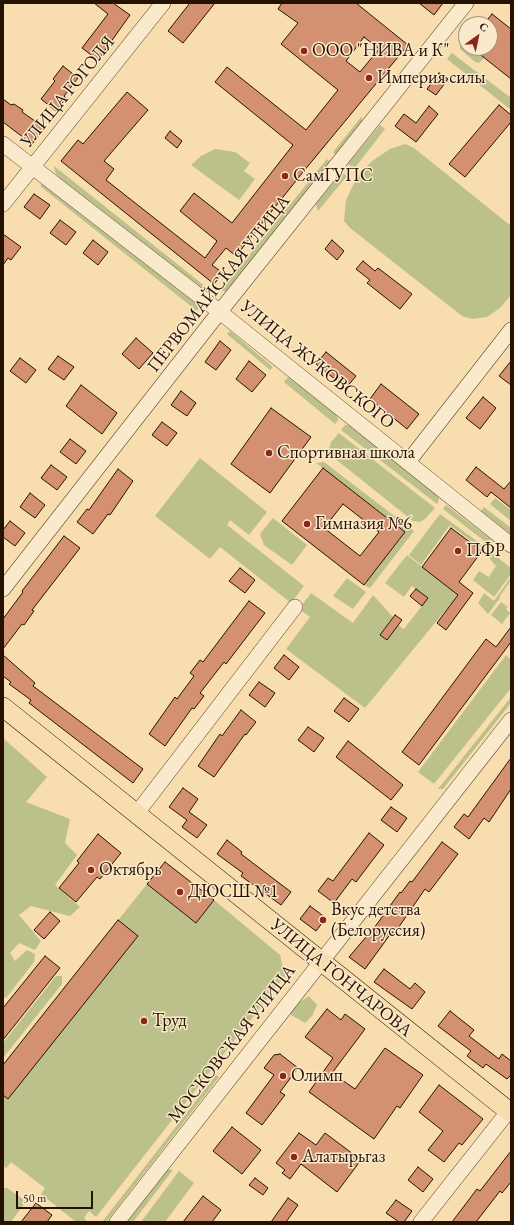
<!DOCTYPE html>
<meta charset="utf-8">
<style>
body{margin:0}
#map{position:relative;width:514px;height:1225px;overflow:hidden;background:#f8ddae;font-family:"EB Garamond",serif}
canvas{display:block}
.frame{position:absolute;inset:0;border:4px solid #261204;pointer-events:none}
.north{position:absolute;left:458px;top:16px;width:40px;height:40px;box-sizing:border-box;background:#fae9ca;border:1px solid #a5937b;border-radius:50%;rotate:33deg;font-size:11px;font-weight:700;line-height:16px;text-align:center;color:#261204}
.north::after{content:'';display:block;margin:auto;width:14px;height:18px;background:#8f2418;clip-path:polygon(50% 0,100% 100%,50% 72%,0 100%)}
.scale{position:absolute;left:16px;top:1191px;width:77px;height:18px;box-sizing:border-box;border:2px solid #261204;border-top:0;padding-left:5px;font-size:12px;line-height:14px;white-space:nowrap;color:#261204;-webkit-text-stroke:3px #fae9ca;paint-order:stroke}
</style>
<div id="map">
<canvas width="514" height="1225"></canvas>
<div class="frame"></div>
<div class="north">С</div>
<div class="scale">50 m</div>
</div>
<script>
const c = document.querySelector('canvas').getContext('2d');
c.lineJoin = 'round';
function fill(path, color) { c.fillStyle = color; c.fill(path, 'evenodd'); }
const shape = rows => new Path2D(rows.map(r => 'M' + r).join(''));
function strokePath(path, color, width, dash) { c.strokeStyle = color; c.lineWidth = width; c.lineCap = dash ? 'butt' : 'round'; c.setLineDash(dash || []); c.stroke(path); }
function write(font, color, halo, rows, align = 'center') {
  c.font = font + ' "EB Garamond",serif'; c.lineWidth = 3; c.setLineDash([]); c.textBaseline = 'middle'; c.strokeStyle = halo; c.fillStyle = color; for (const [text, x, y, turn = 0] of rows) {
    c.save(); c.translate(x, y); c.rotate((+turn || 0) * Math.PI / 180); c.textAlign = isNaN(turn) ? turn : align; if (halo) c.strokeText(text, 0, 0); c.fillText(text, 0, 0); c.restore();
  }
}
const green = shape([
 [466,36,466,48,472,48,484,58,479,63,475,62,460,49,460,44],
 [452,53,511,98,511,110,447,59],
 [362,116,362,123,336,155,333,152],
 [380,125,385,129,354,169,348,164],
 [405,144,414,148,511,226,511,295,500,308,487,317,472,319,462,316,350,228,344,221,346,200,357,177,372,161,390,149],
 [215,149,235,152,250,163,244,171,255,179,239,200,191,165,201,156],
 [327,159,331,162,227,292,221,290],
 [54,166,211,291,208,296,62,182,55,172],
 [342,172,347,176,318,211,316,204],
 [43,182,201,306,197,311,40,186],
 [230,331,273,367,270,370,227,334],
 [291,377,337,415,338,420,335,424,284,382,287,378],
 [345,425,351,425,437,494,439,500,437,504,341,430],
 [339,433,435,508,425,519,420,522,413,521,333,457,329,449,331,442],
 [200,458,267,512,249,535,230,520,227,525,304,586,291,603,220,547,210,559,155,516],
 [324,462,414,531,370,588,364,585,405,532,316,463],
 [495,498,511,510,511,521,490,504],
 [446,505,490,539,487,543,443,509],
 [484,507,511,528,511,536,480,512],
 [440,514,485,547,483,550,450,525,421,565,409,555],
 [273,518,307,545,292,565,264,545,260,534],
 [492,553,511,568,511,574,494,597,473,580,479,571,489,577,496,566,489,558],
 [407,555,458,595,365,708,286,649,310,617,299,609,311,593,353,623,373,595,393,617,380,635,387,640,398,625,404,629,428,598,412,586,404,597,385,583],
 [511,577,511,580,500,596,500,598,488,614,478,603,484,593,494,601],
 [347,578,366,592,353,609,333,596],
 [501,602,508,607,506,609,510,613,502,624,491,615],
 [506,655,511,660,511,688,434,784,418,772],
 [511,697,511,703,443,789,438,789],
 [3,738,47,777,26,802,70,819,65,843,77,855,55,885,80,907,70,916,31,906,19,915,41,941,35,950,19,943,10,953,15,961,27,950,35,954,34,962,6,998,3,997],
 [147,884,196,923,214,900,280,955,285,976,96,1217,89,1211,84,1218,88,1222,76,1222,41,1194,45,1188,11,1162,6,1168,3,1165,3,1065],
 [56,976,62,976,62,984,3,1058,3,1043],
 [309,996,317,1005,312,1016,305,1023,291,1015,292,1007],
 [216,1075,219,1077,106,1222,102,1222],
 [167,1169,173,1170,133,1222,128,1222,127,1220],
 [179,1171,194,1183,165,1222,141,1222],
 [3,1188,7,1188,23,1199,24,1204,11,1222,3,1222]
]);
const building = shape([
 [94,3,113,3,130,15,98,60,82,48,108,14,94,3],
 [190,3,215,3,183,43,168,31,190,3],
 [282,3,356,3,408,45,303,172,236,256,226,248,212,265,223,273,214,284,61,161,78,140,83,144,127,92,148,110,104,161,114,169,106,180,205,258,217,241,180,211,194,193,232,223,293,145,215,82,227,67,306,130,338,90,281,44,298,23,278,9,282,3],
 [364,37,379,49,360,72,346,61,364,37],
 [419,3,443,3,434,15,419,3],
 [492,14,511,29,511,79,472,48,490,48,490,24,484,24,492,14],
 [63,66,78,78,64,96,66,98,56,111,41,99,55,81,53,79,63,66],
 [439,73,448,79,436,95,427,89,439,73],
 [3,99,11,105,14,104,23,110,22,112,45,128,32,144,3,122,3,99],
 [499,105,511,115,511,122,465,177,449,164,499,105],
 [429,106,438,114,416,142,395,126,404,114,416,123,429,106],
 [170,131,182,141,177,148,165,138,170,131],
 [34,194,50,205,40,219,24,207,34,194],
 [60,220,76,232,66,245,50,233,60,220],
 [3,234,21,247,11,260,8,258,3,265,3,234],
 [93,240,108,252,98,265,83,253,93,240],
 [332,240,344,251,337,260,325,249,332,240],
 [363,261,375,271,378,268,412,294,400,309,367,283,370,280,356,269,363,261],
 [136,338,153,353,139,369,122,354,136,338],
 [220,341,231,350,216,370,205,362,220,341],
 [326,352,356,376,346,388,316,364,326,352],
 [58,356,74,367,64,380,48,369,58,356],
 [20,358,36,370,26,383,10,371,20,358],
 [249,361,266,375,252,392,236,379,249,361],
 [511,361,511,385,499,376,511,361],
 [381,384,419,414,407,429,370,399,381,384],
 [81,385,117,413,102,434,66,406,81,385],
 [181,391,196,403,187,416,171,405,181,391],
 [483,397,496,408,480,429,466,418,483,397],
 [271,408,311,437,270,493,231,464,271,408],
 [162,422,177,433,167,446,152,435,162,422],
 [70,439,86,451,76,464,60,452,70,439],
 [51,465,67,477,57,490,41,478,51,465],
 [476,467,504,489,511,481,511,508,491,492,487,497,466,480,476,467],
 [323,468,405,532,364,585,282,521,323,468],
 [343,504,379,532,360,556,324,528,343,504],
 [118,469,133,481,110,515,108,514,93,534,77,522,87,509,89,510,118,469],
 [30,493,45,505,35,518,20,507,30,493],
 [10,521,25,533,15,546,3,537,3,530,10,521],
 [451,528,482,551,459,582,473,593,446,630,437,623,458,595,422,567,451,528],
 [64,536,80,548,32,610,34,611,24,625,22,624,3,649,3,619,23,592,22,591,64,536],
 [240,568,255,580,245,593,229,581,240,568],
 [416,589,428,598,422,606,410,596,416,589],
 [249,601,265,613,226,664,224,662,200,693,204,696,194,709,192,708,165,746,149,734,175,697,177,699,194,676,190,673,200,660,203,662,249,601],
 [395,615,402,620,387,640,380,635,395,615],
 [511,627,511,642,419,765,402,752,486,639,496,647,511,627],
 [3,655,35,683,33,686,143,769,133,783,29,703,31,700,9,684,11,682,3,676,3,655],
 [284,655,299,667,289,680,274,668,284,655],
 [259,682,275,693,265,707,249,695,259,682],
 [344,698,359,709,349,722,334,711,344,698],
 [241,710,256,722,246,735,245,734,214,777,198,766,220,734,222,736,241,710],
 [308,727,324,738,314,752,298,740,308,727],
 [348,741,403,785,391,800,336,757,348,741],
 [511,758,511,789,489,822,484,818,469,839,454,827,464,814,468,817,511,758],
 [183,788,198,799,189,812,207,825,197,838,182,827,187,820,169,807,183,788],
 [391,807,407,818,397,832,381,820,391,807],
 [369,833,384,845,356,882,352,879,334,903,318,891,328,878,333,881,369,833],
 [98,834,121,853,100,879,97,877,76,902,59,888,79,863,77,861,98,834],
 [227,840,242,852,241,854,291,892,281,905,241,876,243,873,217,854,227,840],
 [442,842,458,854,429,892,425,889,394,934,392,932,365,969,349,957,377,924,400,892,401,893,410,881,412,882,442,842],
 [165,862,214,900,196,923,147,884,165,862],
 [310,906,326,918,316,931,300,919,310,906],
 [50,912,60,921,44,939,34,930,50,912],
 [118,920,138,936,8,1099,3,1095,3,1065,118,920],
 [45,956,60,968,3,1040,3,1008,45,956],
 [384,969,410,989,415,983,425,992,412,1009,374,982,384,969],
 [327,1009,341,1020,345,1014,365,1029,332,1073,355,1089,385,1048,423,1075,400,1108,397,1106,374,1139,309,1092,333,1058,305,1037,327,1009],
 [450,1011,474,1030,469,1036,499,1059,502,1054,511,1061,511,1075,507,1079,486,1064,483,1068,467,1056,471,1051,438,1026,450,1011],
 [280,1054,298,1068,280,1092,285,1095,262,1125,246,1113,274,1075,264,1068,274,1055,280,1054],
 [439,1085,483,1119,462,1145,459,1143,444,1162,428,1150,443,1131,419,1112,439,1085],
 [232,1127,261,1150,242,1174,213,1151,232,1127],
 [299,1133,316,1145,325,1133,361,1160,337,1192,301,1164,290,1179,282,1173,285,1170,276,1163,299,1133],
 [511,1151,511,1182,502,1193,500,1191,476,1222,452,1222,477,1189,480,1191,511,1151],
 [418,1167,433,1179,423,1192,408,1180,418,1167],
 [255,1178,268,1188,263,1195,249,1185,255,1178],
 [203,1196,221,1210,212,1222,183,1222,203,1196],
 [288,1198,298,1205,286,1222,271,1222,288,1198],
 [396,1200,412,1211,404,1222,399,1222,386,1213,396,1200],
 [36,1203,52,1215,47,1222,21,1222,36,1203]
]);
const minor = shape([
 [3,144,220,312,511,545],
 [3,204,163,3],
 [408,462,511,330],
 [3,589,210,324,466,3],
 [137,813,295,607],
 [117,1222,511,720],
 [421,1222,511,1108]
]);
const major = shape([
 [3,707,511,1113]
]);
const markers = [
 [304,51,4,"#8f2418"],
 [369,78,4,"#8f2418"],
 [285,176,4,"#8f2418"],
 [269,453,4,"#8f2418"],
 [307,524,4,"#8f2418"],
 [458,551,4,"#8f2418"],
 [91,870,4,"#8f2418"],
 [180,892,4,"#8f2418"],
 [323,920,4,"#8f2418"],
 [144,1021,4,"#8f2418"],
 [283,1076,4,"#8f2418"],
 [294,1157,4,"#8f2418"]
];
const poiNames = [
 ["OOO \"НИВА и К\"",312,51],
 ["Империя силы",377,78],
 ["СамГУПС",293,176],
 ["Спортивная школа",277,453],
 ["Гимназия №6",315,524],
 ["ПФР",466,551],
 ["Октябрь",99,870],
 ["ДЮСШ №1",188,892],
 ["Вкус детства",331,910],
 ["(Белоруссия)",331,931],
 ["Труд",152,1021],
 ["Олимп",291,1076],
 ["Алатырьгаз",302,1157]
];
const streetNames = [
 ["УЛИЦА ГОГОЛЯ",68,92,-51],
 ["ПЕРВОМАЙСКАЯ УЛИЦА",219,284,-52],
 ["УЛИЦА ЖУКОВСКОГО",317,365,39],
 ["УЛИЦА ГОНЧАРОВА",341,978,39],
 ["МОСКОВСКАЯ УЛИЦА",232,1044,-52]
];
fill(green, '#bcc18b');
fill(building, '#d39172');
strokePath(building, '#261204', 1);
strokePath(minor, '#5a452e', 16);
strokePath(major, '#261204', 20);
strokePath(minor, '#fae9ca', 15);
strokePath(major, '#f8ddae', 19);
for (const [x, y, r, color] of markers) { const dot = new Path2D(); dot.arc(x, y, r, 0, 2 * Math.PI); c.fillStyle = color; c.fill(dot); strokePath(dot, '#fae9ca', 1.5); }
write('18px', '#261204', '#fae9ca', poiNames, 'left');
write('18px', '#261204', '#fae9ca', streetNames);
</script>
